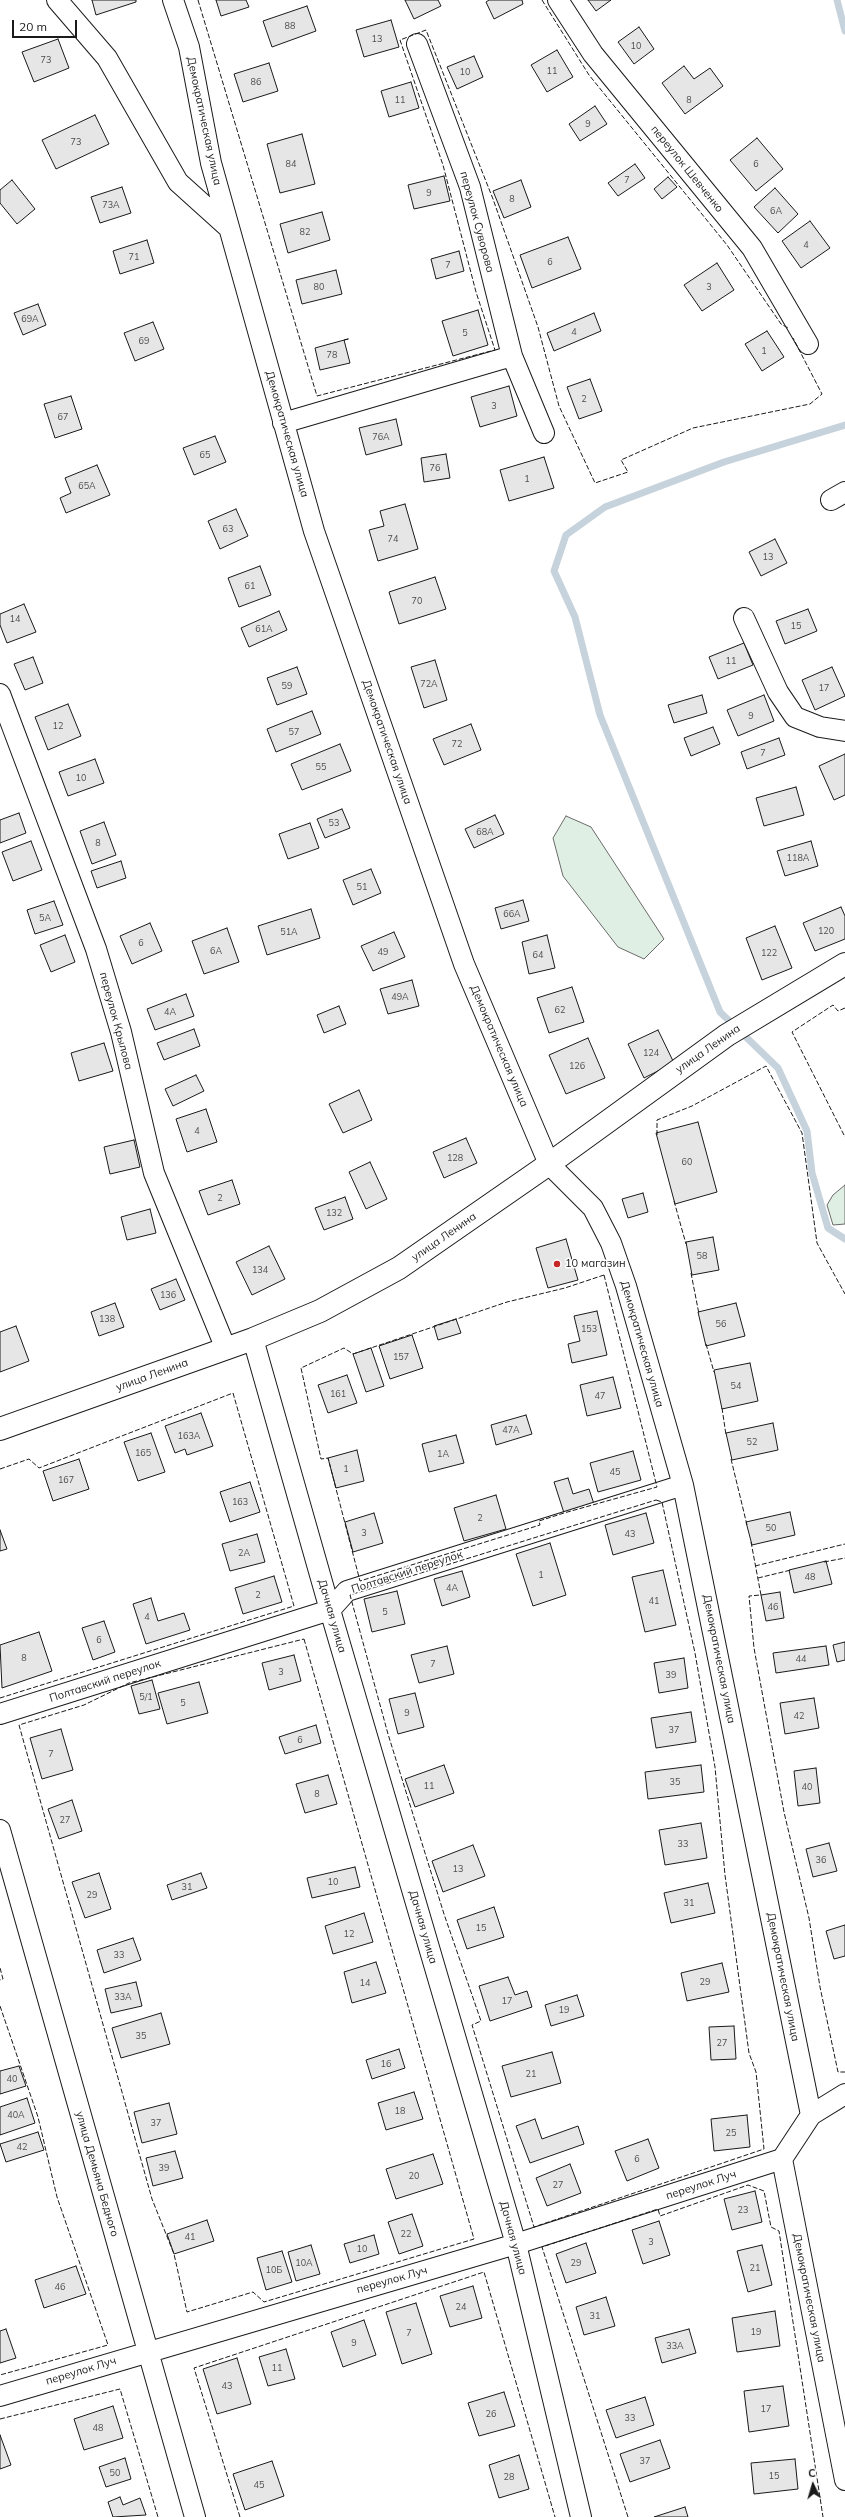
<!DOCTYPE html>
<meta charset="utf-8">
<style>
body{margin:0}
#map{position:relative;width:845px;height:2517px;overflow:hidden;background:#fff;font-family:Mulish,sans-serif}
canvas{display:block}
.north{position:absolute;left:793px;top:2465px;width:40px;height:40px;-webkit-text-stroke:3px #fff;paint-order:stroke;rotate:355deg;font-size:11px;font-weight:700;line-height:16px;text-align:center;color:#1a1a1a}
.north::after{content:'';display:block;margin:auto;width:14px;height:18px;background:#1a1a1a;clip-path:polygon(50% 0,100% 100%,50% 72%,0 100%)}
.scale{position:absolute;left:12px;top:20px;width:65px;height:18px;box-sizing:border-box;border:2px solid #1a1a1a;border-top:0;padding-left:5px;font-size:12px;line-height:14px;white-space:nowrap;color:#1a1a1a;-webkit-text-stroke:3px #fff;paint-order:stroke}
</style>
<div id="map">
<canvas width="845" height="2517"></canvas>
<div class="north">С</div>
<div class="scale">20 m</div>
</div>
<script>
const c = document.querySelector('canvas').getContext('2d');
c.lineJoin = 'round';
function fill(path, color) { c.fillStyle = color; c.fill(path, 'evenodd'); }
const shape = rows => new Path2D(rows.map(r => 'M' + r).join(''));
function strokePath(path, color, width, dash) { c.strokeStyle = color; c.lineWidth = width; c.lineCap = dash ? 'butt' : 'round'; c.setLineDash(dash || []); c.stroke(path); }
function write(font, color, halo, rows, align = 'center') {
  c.font = font + ' Mulish,sans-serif'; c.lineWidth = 3; c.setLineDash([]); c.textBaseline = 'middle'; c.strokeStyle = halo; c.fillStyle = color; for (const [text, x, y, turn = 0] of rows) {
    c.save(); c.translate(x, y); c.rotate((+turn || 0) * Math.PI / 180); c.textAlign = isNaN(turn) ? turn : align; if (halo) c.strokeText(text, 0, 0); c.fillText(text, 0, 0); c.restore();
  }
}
const green = shape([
 [566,816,591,827,664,939,644,959,618,947,563,876,553,838,566,816],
 [845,1185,845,1224,833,1225,827,1205,833,1195,845,1185]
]);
const stream = shape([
 [837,0,845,31],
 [845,425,724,462,605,507,566,535,554,571,575,617,600,715,720,1012,778,1068,807,1131,812,1173,828,1228,845,1239]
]);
const building = shape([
 [92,0,136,0,136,2,96,15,92,0],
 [216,0,246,0,249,7,221,16,216,0],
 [405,0,438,0,441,6,414,19,405,0],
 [489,0,522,0,523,4,494,19,486,2,489,0],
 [588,0,611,0,596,11,588,0],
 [307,6,316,31,272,47,263,21,307,6],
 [391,20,399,47,364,57,356,30,391,20],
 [639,27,654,49,634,64,618,42,639,27],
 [58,39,69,68,34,82,22,52,58,39],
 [557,50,573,77,547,92,531,65,557,50],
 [474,56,483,77,457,89,447,67,474,56],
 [269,63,278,91,243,102,234,74,269,63],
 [684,66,694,79,710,68,723,86,685,114,662,83,684,66],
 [411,82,419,108,389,117,381,91,411,82],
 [595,106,607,124,580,141,569,124,595,106],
 [95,115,109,144,56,169,42,140,95,115],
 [302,134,315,184,280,193,267,144,302,134],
 [757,138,783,169,756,191,730,160,757,138],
 [635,164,645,178,618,196,608,183,635,164],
 [444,176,450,201,414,209,408,185,444,176],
 [668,177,677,187,662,199,654,189,668,177],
 [12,180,35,209,17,224,0,203,0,190,12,180],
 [521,180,531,207,504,218,493,191,521,180],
 [122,187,131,213,100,223,91,197,122,187],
 [775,188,798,214,778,233,754,207,775,188],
 [322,212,330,240,288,253,280,224,322,212],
 [810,221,830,248,801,268,782,241,810,221],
 [568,237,581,269,532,288,520,255,568,237],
 [147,240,154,263,120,274,113,251,147,240],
 [459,251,464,271,436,279,431,259,459,251],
 [717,263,734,290,702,311,684,285,717,263],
 [336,270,342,294,302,304,296,280,336,270],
 [38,304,46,325,23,335,14,313,38,304],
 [478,310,488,345,453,356,442,321,478,310],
 [594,313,601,331,554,351,547,333,594,313],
 [153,322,164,349,135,361,124,333,153,322],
 [767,331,784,357,762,371,745,344,767,331],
 [348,339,344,340,350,363,320,370,315,348,348,339],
 [590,379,602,411,579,419,567,387,590,379],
 [509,386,517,416,480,427,471,397,509,386],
 [71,396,82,429,55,438,44,404,71,396],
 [396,419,402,445,366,455,359,428,396,419],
 [215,436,226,462,194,475,183,448,215,436],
 [446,454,450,478,424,482,421,458,446,454],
 [544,457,554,488,509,501,500,470,544,457],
 [97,465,110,495,66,513,60,498,71,493,65,478,97,465],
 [405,504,418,549,378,561,369,530,384,526,380,511,405,504],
 [236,509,248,536,220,549,208,521,236,509],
 [775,539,787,563,761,576,749,552,775,539],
 [260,566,271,595,239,607,228,578,260,566],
 [435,577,446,609,399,624,389,592,435,577],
 [24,604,36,632,7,643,0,625,0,614,24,604],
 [808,609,817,631,785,644,776,621,808,609],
 [279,611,287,630,249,647,241,628,279,611],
 [744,643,753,665,718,679,709,657,744,643],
 [33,657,43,683,25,690,14,664,33,657],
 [435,660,447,700,424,708,411,667,435,660],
 [297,667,307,694,277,705,267,678,297,667],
 [832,667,845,696,815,710,802,680,832,667],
 [702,695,707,713,674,723,668,705,702,695],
 [764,695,774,721,738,736,727,710,764,695],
 [68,704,81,736,48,750,35,717,68,704],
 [312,711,321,734,276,752,267,729,312,711],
 [471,724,481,750,444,765,433,739,471,724],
 [713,727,720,744,691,756,684,738,713,727],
 [779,738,785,755,747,769,741,752,779,738],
 [340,744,351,771,302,790,291,764,340,744],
 [845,754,845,795,834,800,819,766,845,754],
 [95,759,104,783,68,796,59,772,95,759],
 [796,787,804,815,764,826,756,798,796,787],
 [342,809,350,828,325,838,317,819,342,809],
 [19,813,26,833,0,843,0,820,19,813],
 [495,815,504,834,474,848,465,829,495,815],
 [104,822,116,855,92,864,80,831,104,822],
 [310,823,319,848,288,859,279,834,310,823],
 [31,841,42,870,13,881,2,852,31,841],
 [811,841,818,866,785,876,777,851,811,841],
 [121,861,126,878,97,888,91,871,121,861],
 [371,869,381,893,353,905,343,880,371,869],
 [523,900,529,921,501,929,495,908,523,900],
 [54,901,63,925,35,934,27,910,54,901],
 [841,907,845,916,845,939,815,951,803,923,841,907],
 [311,909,320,938,267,955,258,926,311,909],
 [150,923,162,951,132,964,120,936,150,923],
 [775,926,792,968,762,980,746,938,775,926],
 [227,928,239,962,204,974,192,941,227,928],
 [394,932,405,957,373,971,361,946,394,932],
 [65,935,75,962,51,972,40,945,65,935],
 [547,935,555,968,529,974,522,942,547,935],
 [412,980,419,1006,388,1014,380,989,412,980],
 [572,987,584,1022,549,1033,537,998,572,987],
 [186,994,194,1016,155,1030,147,1009,186,994],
 [339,1006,346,1024,324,1033,317,1015,339,1006],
 [194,1029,200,1046,164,1060,157,1043,194,1029],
 [658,1030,674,1063,644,1078,628,1044,658,1030],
 [588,1038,605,1078,566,1094,549,1055,588,1038],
 [104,1043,113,1071,79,1081,71,1053,104,1043],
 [196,1075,204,1091,173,1106,165,1089,196,1075],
 [359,1090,372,1120,343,1133,329,1104,359,1090],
 [206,1109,217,1142,187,1152,176,1119,206,1109],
 [698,1122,717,1192,675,1204,656,1133,698,1122],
 [466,1138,477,1163,444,1178,433,1152,466,1138],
 [134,1140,140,1167,110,1174,104,1147,134,1140],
 [370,1162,387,1199,366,1209,349,1172,370,1162],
 [232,1180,240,1204,208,1215,199,1191,232,1180],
 [643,1193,648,1212,628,1218,622,1199,643,1193],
 [345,1197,353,1219,324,1230,315,1208,345,1197],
 [150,1209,156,1233,127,1240,121,1217,150,1209],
 [713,1237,719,1270,692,1275,686,1242,713,1237],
 [566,1239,578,1280,548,1288,536,1248,566,1239],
 [269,1246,285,1279,252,1295,236,1262,269,1246],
 [176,1279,185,1300,160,1310,151,1289,176,1279],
 [115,1303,124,1327,99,1336,91,1312,115,1303],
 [736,1303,745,1336,706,1346,698,1312,736,1303],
 [597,1311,607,1355,572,1363,568,1344,580,1341,574,1316,597,1311],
 [456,1319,461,1333,438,1340,434,1326,456,1319],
 [16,1326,29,1361,0,1372,0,1332,16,1326],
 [412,1335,423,1368,390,1379,379,1346,412,1335],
 [371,1348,384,1386,366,1392,353,1354,371,1348],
 [750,1363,758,1401,722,1409,714,1370,750,1363],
 [347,1375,357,1403,328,1413,318,1385,347,1375],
 [613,1377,621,1408,587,1416,580,1385,613,1377],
 [201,1413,213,1446,187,1455,185,1449,175,1453,165,1426,201,1413],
 [526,1415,532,1434,496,1445,491,1425,526,1415],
 [773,1423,778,1450,732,1460,726,1433,773,1423],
 [151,1433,165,1472,138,1481,124,1442,151,1433],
 [456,1435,464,1463,429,1472,422,1444,456,1435],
 [357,1450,364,1481,336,1488,328,1458,357,1450],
 [633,1451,641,1480,598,1492,590,1463,633,1451],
 [79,1459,89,1489,53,1501,43,1471,79,1459],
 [568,1478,573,1494,589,1489,594,1504,564,1513,554,1482,568,1478],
 [250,1482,260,1512,230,1522,220,1492,250,1482],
 [496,1495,506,1529,464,1541,454,1508,496,1495],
 [790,1512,795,1535,752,1545,746,1522,790,1512],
 [374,1513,383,1543,353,1552,345,1522,374,1513],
 [646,1513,654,1543,613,1555,605,1525,646,1513],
 [0,1530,7,1549,0,1551,0,1530],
 [257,1534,265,1562,230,1571,222,1544,257,1534],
 [550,1543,566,1595,533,1606,516,1554,550,1543],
 [826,1561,832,1584,794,1593,789,1570,826,1561],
 [663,1570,676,1625,645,1632,632,1577,663,1570],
 [462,1571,470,1597,442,1606,434,1579,462,1571],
 [274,1576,282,1602,243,1614,235,1588,274,1576],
 [397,1591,405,1624,372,1632,364,1599,397,1591],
 [780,1592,784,1618,766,1621,761,1595,780,1592],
 [151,1598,158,1621,184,1613,190,1630,146,1644,133,1604,151,1598],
 [104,1621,115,1652,93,1660,82,1628,104,1621],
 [39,1632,52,1671,2,1688,0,1645,39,1632],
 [845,1642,845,1660,837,1662,833,1645,845,1642],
 [447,1646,454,1674,419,1683,411,1655,447,1646],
 [826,1646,829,1665,776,1673,773,1653,826,1646],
 [294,1655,301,1681,269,1690,262,1663,294,1655],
 [684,1658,688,1688,659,1693,654,1663,684,1658],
 [152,1680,160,1709,139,1714,131,1686,152,1680],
 [199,1682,208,1713,167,1724,158,1693,199,1682],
 [415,1693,424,1727,398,1734,389,1699,415,1693],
 [814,1698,819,1728,785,1734,780,1703,814,1698],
 [691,1712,696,1742,656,1748,651,1718,691,1712],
 [316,1725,321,1743,285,1754,279,1737,316,1725],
 [61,1729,73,1770,42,1779,30,1738,61,1729],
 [444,1765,454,1793,415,1807,405,1779,444,1765],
 [701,1765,704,1792,648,1799,645,1772,701,1765],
 [816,1768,820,1803,798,1806,794,1771,816,1768],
 [328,1775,337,1804,305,1813,296,1784,328,1775],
 [72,1800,82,1831,59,1839,48,1809,72,1800],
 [701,1823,707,1858,665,1865,659,1830,701,1823],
 [829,1843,837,1871,813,1877,806,1849,829,1843],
 [473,1845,485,1876,443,1892,432,1861,473,1845],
 [355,1867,360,1887,312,1898,307,1878,355,1867],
 [99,1873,111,1909,85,1918,72,1882,99,1873],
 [201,1873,207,1888,172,1900,167,1885,201,1873],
 [708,1883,715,1913,671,1923,664,1893,708,1883],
 [494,1907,504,1937,467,1949,457,1920,494,1907],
 [364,1913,373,1942,333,1954,325,1926,364,1913],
 [845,1925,845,1956,834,1959,826,1931,845,1925],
 [133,1938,141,1960,104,1973,97,1950,133,1938],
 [376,1962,386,1993,352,2003,344,1972,376,1962],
 [722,1963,729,1992,687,2001,681,1973,722,1963],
 [508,1977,515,1995,527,1991,532,2007,490,2021,479,1986,508,1977],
 [136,1982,142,2006,111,2013,105,1989,136,1982],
 [577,1995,584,2016,551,2026,545,2005,577,1995],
 [161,2013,170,2044,121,2058,112,2028,161,2013],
 [734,2026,736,2059,711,2060,709,2027,734,2026],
 [399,2049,405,2068,372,2079,366,2060,399,2049],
 [552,2052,561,2083,511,2097,502,2066,552,2052],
 [19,2066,26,2086,0,2094,0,2071,19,2066],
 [414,2092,423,2119,386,2130,378,2103,414,2092],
 [27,2098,35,2123,0,2135,0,2107,27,2098],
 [169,2103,177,2134,142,2143,134,2112,169,2103],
 [747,2115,750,2147,714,2151,711,2119,747,2115],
 [535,2119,542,2139,578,2126,584,2144,530,2163,516,2126,535,2119],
 [38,2132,44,2150,6,2162,0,2144,38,2132],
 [648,2139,659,2168,627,2181,615,2151,648,2139],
 [175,2151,183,2178,153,2186,146,2158,175,2151],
 [433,2154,443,2184,396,2199,386,2169,433,2154],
 [570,2164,581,2193,547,2206,536,2178,570,2164],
 [755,2191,762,2222,732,2230,724,2199,755,2191],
 [412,2214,423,2246,399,2254,388,2222,412,2214],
 [207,2220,214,2241,174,2254,167,2234,207,2220],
 [659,2221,670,2255,643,2264,632,2230,659,2221],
 [374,2235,379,2254,350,2263,344,2244,374,2235],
 [586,2243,596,2273,566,2283,556,2254,586,2243],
 [311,2245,320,2274,296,2281,288,2252,311,2245],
 [762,2245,772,2285,748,2292,737,2251,762,2245],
 [282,2251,292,2282,266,2290,257,2258,282,2251],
 [76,2266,86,2294,44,2308,35,2280,76,2266],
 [473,2286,482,2318,450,2327,440,2296,473,2286],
 [606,2297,615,2326,584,2335,576,2307,606,2297],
 [416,2303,432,2354,402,2364,386,2312,416,2303],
 [775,2311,780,2346,737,2352,732,2318,775,2311],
 [364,2320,376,2355,343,2367,331,2332,364,2320],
 [6,2329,16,2358,0,2363,0,2331,6,2329],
 [689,2329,696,2353,662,2363,655,2338,689,2329],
 [286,2349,295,2379,268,2386,259,2357,286,2349],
 [237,2358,251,2404,217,2414,203,2369,237,2358],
 [783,2386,789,2426,749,2432,744,2391,783,2386],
 [504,2392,515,2426,479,2436,468,2403,504,2392],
 [645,2397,654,2425,616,2438,606,2410,645,2397],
 [113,2406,123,2438,84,2450,74,2419,113,2406],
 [0,2435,11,2465,0,2469,0,2435],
 [660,2440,670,2468,630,2482,620,2454,660,2440],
 [519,2455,529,2489,499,2498,489,2465,519,2455],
 [125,2458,131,2479,106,2487,99,2467,125,2458],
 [795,2459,798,2489,754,2494,751,2463,795,2459],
 [272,2461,284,2496,245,2510,233,2474,272,2461],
 [120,2497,123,2505,140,2498,146,2515,113,2517,108,2502,120,2497],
 [685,2507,688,2517,654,2517,685,2507]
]);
const minor = shape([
 [57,0,107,58,178,182,229,228],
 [173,0,189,47,211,163,314,531,464,964,549,1164,593,1208,611,1243,626,1286,683,1485,811,2115,782,2159,845,2480],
 [558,0,593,54,752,248,808,344],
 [417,44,470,187,512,356,544,433],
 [283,423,512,356],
 [831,500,845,492],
 [744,618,778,692,795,717,820,727,845,731],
 [0,694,96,949,121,1032,154,1173,226,1349],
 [253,1339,330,1610,516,2244,581,2517],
 [0,1714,330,1610,347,1591,683,1485],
 [0,1830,195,2517],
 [811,2115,845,2094],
 [0,2396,516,2244,782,2159]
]);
const tertiary = shape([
 [0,1429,253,1339,320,1311,399,1268,549,1164,727,1035,845,964]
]);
const fence = shape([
 [198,0,317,396,495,350,476,292,443,165,400,40,426,30,493,199,538,327,559,406,595,483,628,472,621,460,693,428,810,404,822,394,793,338],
 [542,0,589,75,727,245,781,324,788,328],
 [845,1008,838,1011,833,1005,792,1032,845,1137],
 [657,1135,657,1120,692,1106,766,1066,802,1133,817,1243,845,1294],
 [674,1201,686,1244],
 [691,1273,699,1314],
 [604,1275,657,1487,564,1513,539,1521,540,1525,360,1581,328,1458,321,1459,301,1368,344,1348,353,1354,507,1302,565,1288,604,1275],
 [706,1344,714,1372],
 [722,1408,726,1435],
 [731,1459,747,1525],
 [0,1469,29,1459,39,1468,233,1393,294,1606,0,1698],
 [656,1500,662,1502,695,1653,715,1767,725,1875,749,2053,756,2072,764,2149,534,2227,472,2025,481,2021,444,1914,388,1734,350,1595,656,1500],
 [751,1542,761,1595,749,1596,754,1648,784,1812,809,1918,820,1987,838,2072,845,2072],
 [824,1562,845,1558],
 [755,1566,845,1544],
 [758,1578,791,1570],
 [304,1639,474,2239,264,2302,253,2292,187,2312,174,2254,152,2199,19,1725,84,1705,129,1683,304,1639],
 [0,1968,3,1979,0,1980],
 [0,2006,38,2117,57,2197,108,2345,0,2375],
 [0,2419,120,2389,158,2517],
 [240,2517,194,2368,484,2272,555,2517],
 [628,2517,542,2247,658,2209,660,2216,748,2185,764,2191,771,2227,779,2231,823,2517]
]);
const markers = [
 [557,1264,4,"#c62828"]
];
const numberNames = [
 ["88",290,26],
 ["13",377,39],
 ["10",636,46],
 ["73",46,60],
 ["11",552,71],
 ["10",465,72],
 ["86",256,82],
 ["11",400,100],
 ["8",689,100],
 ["9",588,124],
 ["73",76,142],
 ["84",291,164],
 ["6",756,164],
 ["7",627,180],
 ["9",429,193],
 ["8",512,199],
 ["73А",111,205],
 ["6А",776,211],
 ["82",305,232],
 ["4",806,245],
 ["71",134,257],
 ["6",550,262],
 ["7",448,265],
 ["80",319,287],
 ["3",709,287],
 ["69А",30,319],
 ["4",574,332],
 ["5",465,333],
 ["69",144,341],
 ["1",764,351],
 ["78",332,355],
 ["2",584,399],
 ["3",494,406],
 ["67",63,417],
 ["76А",381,437],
 ["65",205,455],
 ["76",435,468],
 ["1",527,479],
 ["65А",87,486],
 ["63",228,529],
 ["74",393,539],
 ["13",768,557],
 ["61",250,586],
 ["70",417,601],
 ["14",15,619],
 ["15",796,626],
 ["61А",264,629],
 ["11",731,661],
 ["72А",429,684],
 ["59",287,686],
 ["17",824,688],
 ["9",751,716],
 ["12",58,726],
 ["57",294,732],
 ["72",457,744],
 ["7",763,753],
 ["55",321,767],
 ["10",81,778],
 ["53",334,823],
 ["68А",485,832],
 ["8",98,843],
 ["118А",798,858],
 ["51",362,887],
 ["66А",512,914],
 ["5А",45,918],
 ["120",826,931],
 ["51А",289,932],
 ["6",141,943],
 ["6А",216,951],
 ["49",383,952],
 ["122",769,953],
 ["64",538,955],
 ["49А",400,997],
 ["62",560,1010],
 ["4А",170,1012],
 ["124",651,1053],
 ["126",577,1066],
 ["4",197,1131],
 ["128",455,1158],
 ["60",687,1162],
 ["2",220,1198],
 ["132",334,1213],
 ["58",702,1256],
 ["134",260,1270],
 ["136",168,1295],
 ["138",107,1319],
 ["56",721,1324],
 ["153",589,1329],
 ["157",401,1357],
 ["54",736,1386],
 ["161",338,1394],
 ["47",600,1396],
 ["47А",511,1430],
 ["163А",189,1436],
 ["52",752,1442],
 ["165",143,1453],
 ["1А",443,1454],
 ["1",346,1469],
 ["45",615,1472],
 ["167",66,1480],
 ["163",240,1502],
 ["2",480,1518],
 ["50",771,1528],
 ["3",364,1533],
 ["43",630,1534],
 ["2А",244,1553],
 ["1",541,1575],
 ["48",810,1577],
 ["4А",452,1588],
 ["2",258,1595],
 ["41",654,1601],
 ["46",773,1607],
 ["5",385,1612],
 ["4",147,1617],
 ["6",99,1640],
 ["8",24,1658],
 ["44",801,1659],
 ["7",433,1664],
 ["3",281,1672],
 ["39",671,1675],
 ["5/1",146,1697],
 ["5",183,1703],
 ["9",407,1713],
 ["42",799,1716],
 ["37",674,1730],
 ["6",300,1740],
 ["7",51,1754],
 ["35",675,1782],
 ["11",429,1786],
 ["40",807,1787],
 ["8",317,1794],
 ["27",65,1820],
 ["33",683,1844],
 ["36",821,1860],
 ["13",458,1869],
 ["10",333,1882],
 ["31",187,1887],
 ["29",92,1895],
 ["31",689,1903],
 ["15",481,1928],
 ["12",349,1934],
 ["33",119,1955],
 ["29",705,1982],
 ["14",365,1983],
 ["33А",123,1997],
 ["17",507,2001],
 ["19",564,2010],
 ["35",141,2036],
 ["27",722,2043],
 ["16",386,2064],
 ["21",531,2074],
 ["40",12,2079],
 ["18",400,2111],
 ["40А",16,2115],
 ["37",156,2123],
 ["25",731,2133],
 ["42",22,2147],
 ["6",637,2159],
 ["39",164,2168],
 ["20",414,2176],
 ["27",558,2185],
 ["23",743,2210],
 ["22",406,2234],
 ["41",190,2237],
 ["3",651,2242],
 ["10",362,2249],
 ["10А",304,2263],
 ["29",576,2263],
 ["21",755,2268],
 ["10Б",274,2270],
 ["46",60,2287],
 ["24",461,2307],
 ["31",595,2316],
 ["19",756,2332],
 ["7",409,2333],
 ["9",354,2343],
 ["33А",675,2346],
 ["11",277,2368],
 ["43",227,2386],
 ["17",766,2409],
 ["26",491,2414],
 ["33",630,2418],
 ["48",98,2428],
 ["37",645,2461],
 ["50",115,2473],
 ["15",774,2476],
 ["28",509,2477],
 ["45",259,2485]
];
const streetNames = [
 ["Демократическая улица",204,121,78],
 ["переулок Шевченко",687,169,51],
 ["переулок Суворова",477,222,75],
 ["Демократическая улица",287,434,74],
 ["Демократическая улица",387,742,71],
 ["переулок Крылова",116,1021,75],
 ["Демократическая улица",499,1046,67],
 ["улица Ленина",708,1049,-35],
 ["улица Ленина",444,1237,-35],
 ["Демократическая улица",642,1344,74],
 ["улица Ленина",152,1375,-20],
 ["Полтавский переулок",407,1572,-18],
 ["Дачная улица",332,1616,74],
 ["Демократическая улица",719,1659,79],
 ["Полтавский переулок",105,1681,-18],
 ["Дачная улица",423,1927,74],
 ["Демократическая улица",783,1977,79],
 ["улица Демьяна Бедного",97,2174,74],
 ["переулок Луч",701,2185,-18],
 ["Дачная улица",513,2238,75],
 ["переулок Луч",392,2280,-16],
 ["Демократическая улица",809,2298,79],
 ["переулок Луч",81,2371,-17]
];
const poiNames = [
 ["10 магазин",565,1264]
];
fill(green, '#e0efe3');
strokePath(green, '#6a6a6a', 1);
strokePath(stream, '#c6d2dc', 7);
fill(building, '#e6e6e6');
strokePath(building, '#1a1a1a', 1);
strokePath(minor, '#1a1a1a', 22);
strokePath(tertiary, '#1a1a1a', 24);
strokePath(minor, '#fff', 20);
strokePath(tertiary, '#fff', 22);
strokePath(fence, '#1a1a1a', 1, [5, 2]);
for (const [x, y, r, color] of markers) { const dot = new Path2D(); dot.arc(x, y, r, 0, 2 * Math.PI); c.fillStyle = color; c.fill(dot); strokePath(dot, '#fff', 1.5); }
write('9px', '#4d4d4d', null, numberNames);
write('11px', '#1a1a1a', '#fff', streetNames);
write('11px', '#1a1a1a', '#fff', poiNames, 'left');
</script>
